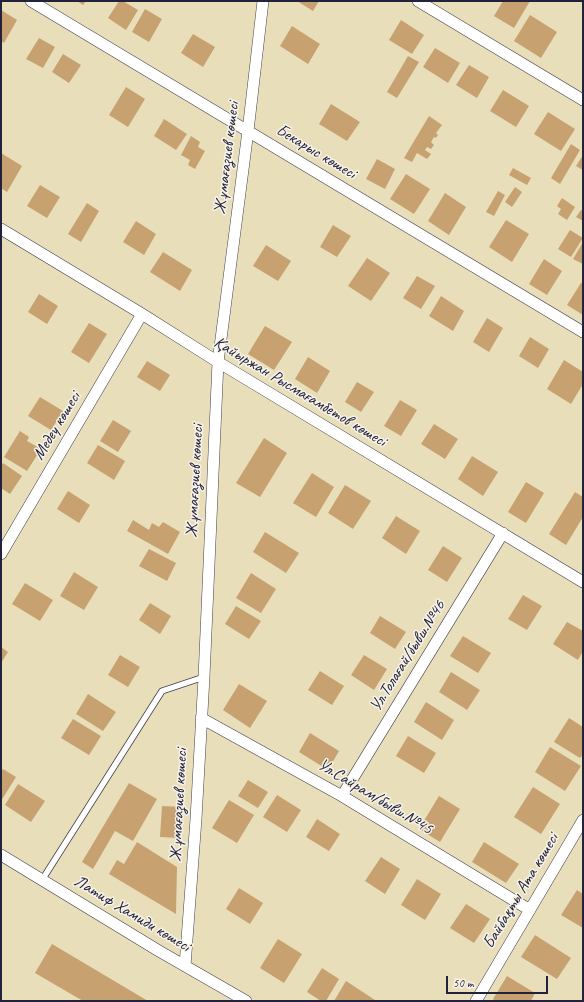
<!DOCTYPE html>
<meta charset="utf-8">
<style>
body{margin:0}
#map{position:relative;width:584px;height:1002px;overflow:hidden;background:#e8dfba;font-family:Caveat,sans-serif}
canvas{display:block}
.frame{position:absolute;inset:0;border:2px solid #22223b;pointer-events:none}
.scale{position:absolute;left:446px;top:976px;width:102px;height:18px;box-sizing:border-box;border:2px solid #22223b;border-top:0;padding-left:5px;font-size:12px;line-height:14px;white-space:nowrap;color:#22223b;-webkit-text-stroke:3px #f7f3e8;paint-order:stroke}
</style>
<div id="map">
<canvas width="584" height="1002"></canvas>
<div class="frame"></div>
<div class="scale">50 m</div>
</div>
<script>
const c = document.querySelector('canvas').getContext('2d');
c.lineJoin = 'round';
function fill(path, color) { c.fillStyle = color; c.fill(path, 'evenodd'); }
const shape = rows => new Path2D(rows.map(r => 'M' + r).join(''));
function strokePath(path, color, width, dash) { c.strokeStyle = color; c.lineWidth = width; c.lineCap = dash ? 'butt' : 'round'; c.setLineDash(dash || []); c.stroke(path); }
function write(font, color, halo, rows, align = 'center') {
  c.font = font + ' Caveat,sans-serif'; c.lineWidth = 3; c.setLineDash([]); c.textBaseline = 'middle'; c.strokeStyle = halo; c.fillStyle = color; for (const [text, x, y, turn = 0] of rows) {
    c.save(); c.translate(x, y); c.rotate((+turn || 0) * Math.PI / 180); c.textAlign = isNaN(turn) ? turn : align; if (halo) c.strokeText(text, 0, 0); c.fillText(text, 0, 0); c.restore();
  }
}
const building = shape([
 [77,1,86,1,83,5],
 [119,1,123,1,138,10,126,30,108,18],
 [297,1,319,1,313,11],
 [503,1,530,1,514,28,494,16],
 [145,9,162,19,149,42,132,32],
 [1,10,17,20,4,43,1,41],
 [530,15,557,32,541,58,514,41],
 [401,20,424,35,412,54,389,40],
 [292,26,320,44,308,64,280,46],
 [193,34,215,47,203,67,181,53],
 [39,38,55,47,43,68,26,59],
 [435,48,460,63,448,83,423,67],
 [63,54,81,65,69,83,52,72],
 [408,56,419,62,397,98,387,92],
 [469,65,489,77,477,98,456,85],
 [126,87,145,99,128,127,109,115],
 [503,90,529,106,516,127,490,111],
 [331,104,360,122,347,141,319,124],
 [548,112,575,129,561,151,534,134],
 [429,116,442,125,436,133,438,135,436,138,434,137,431,142,434,145,431,149,427,147,425,150,431,154,427,159,417,153,412,162,404,158],
 [164,119,187,134,176,150,154,136],
 [191,136,200,142,198,147,205,151,195,169,188,165,190,160,181,155],
 [571,144,580,150,560,184,551,178],
 [1,153,22,166,7,192,1,188],
 [583,155,583,170,576,166],
 [377,159,395,169,385,189,366,179],
 [513,168,531,178,527,185,509,175],
 [406,174,430,189,414,214,390,199],
 [40,185,60,197,47,218,27,206],
 [515,187,522,192,512,207,505,202],
 [498,191,505,195,494,216,486,212],
 [445,193,466,207,449,235,428,221],
 [562,198,575,207,567,220,558,214,561,209,557,206],
 [87,203,99,211,81,242,68,234],
 [581,210,583,211,583,221,576,217],
 [506,220,529,234,512,262,489,247],
 [136,221,156,234,144,255,123,242],
 [333,225,351,236,337,257,320,247],
 [570,230,583,238,571,257,558,249],
 [583,242,583,264,573,259],
 [266,245,291,261,278,281,253,266],
 [163,252,192,270,180,291,150,272],
 [367,258,390,273,371,301,348,286],
 [544,259,562,271,547,295,529,284],
 [417,276,435,286,421,309,403,298],
 [581,283,583,283,583,315,567,305],
 [39,294,58,306,47,324,28,312],
 [441,296,464,311,453,331,429,316],
 [487,318,503,328,489,352,473,342],
 [89,323,107,334,89,363,71,352],
 [265,326,292,342,274,370,248,354],
 [530,337,549,349,538,368,519,356],
 [308,357,330,371,317,393,295,379],
 [564,360,583,372,583,384,571,404,547,389],
 [147,361,170,375,160,391,137,377],
 [357,382,374,392,361,412,345,402],
 [40,397,63,411,51,430,28,416],
 [400,400,417,410,401,436,384,426],
 [113,420,131,431,118,452,100,441],
 [434,424,458,439,445,459,421,444],
 [20,431,29,437,27,441,41,449,27,471,4,457],
 [264,438,287,453,260,497,236,483],
 [98,445,125,461,114,480,87,463],
 [472,456,498,472,483,496,458,479],
 [3,463,22,476,10,494,1,488,1,466],
 [312,473,334,487,316,517,293,503],
 [526,482,544,493,526,523,508,512],
 [345,485,371,501,353,529,328,513],
 [68,491,90,505,79,523,57,509],
 [575,492,583,497,583,517,566,545,549,534],
 [396,516,420,531,406,554,382,538],
 [133,520,149,530,152,523,159,527,163,522,180,532,168,554,127,531],
 [265,532,299,553,286,573,253,552],
 [443,546,462,558,447,582,428,570],
 [149,549,176,563,167,581,139,566],
 [74,572,98,587,84,610,60,596],
 [251,573,276,589,261,613,236,598],
 [25,583,53,600,40,621,12,604],
 [523,595,542,606,527,630,508,619],
 [150,603,171,616,160,634,139,620],
 [236,606,261,621,249,639,225,624],
 [380,616,406,632,395,649,370,633],
 [567,622,583,631,583,651,578,660,553,644],
 [463,636,491,653,478,673,450,656],
 [1,647,8,652,1,663],
 [120,655,140,667,128,687,108,675],
 [364,655,387,669,374,690,351,675],
 [320,671,344,686,332,705,308,690],
 [451,672,480,690,467,710,439,692],
 [239,684,267,701,250,728,223,710],
 [88,694,116,712,103,731,76,714],
 [426,702,454,720,442,740,414,722],
 [569,718,583,727,583,754,580,758,554,742],
 [73,719,101,736,89,755,61,738],
 [310,733,339,751,328,770,299,752],
 [408,736,436,753,424,773,396,756],
 [550,747,581,766,565,791,535,772],
 [3,769,16,777,1,801,1,772],
 [248,780,268,792,258,808,238,796],
 [129,783,157,799,133,841,115,831,93,869,82,862],
 [18,784,45,801,31,822,5,805],
 [533,787,560,804,541,834,514,817],
 [277,795,301,810,287,832,263,817],
 [439,796,460,809,440,842,419,829],
 [229,800,254,815,237,843,212,828],
 [162,806,183,807,180,838,160,837],
 [317,819,340,834,329,851,306,837],
 [137,842,177,867,176,914,109,874,117,860,124,864],
 [484,842,519,864,506,883,472,862],
 [381,857,400,869,385,894,365,881],
 [417,879,441,894,425,920,401,905],
 [239,888,263,903,250,924,226,909],
 [577,890,583,894,583,928,561,915],
 [466,904,490,919,474,943,450,928],
 [535,935,571,958,557,979,521,957],
 [278,939,302,954,284,983,260,968],
 [52,944,148,1001,83,1001,35,973],
 [322,968,339,979,326,1001,321,1001,307,992],
 [507,976,535,993,531,1001,495,1001,493,999],
 [346,981,375,1000,374,1001,334,1001]
]);
const service = shape([
 [42,880,162,691,204,677]
]);
const minor = shape([
 [31,1,583,332],
 [418,1,583,100],
 [1,229,142,314,218,362,583,582],
 [1,554,142,314],
 [201,718,342,796,530,910],
 [342,796,503,533],
 [1,855,159,951,246,1001],
 [185,966,196,819,204,677,218,362,248,131,263,1],
 [476,1001,583,820]
]);
const streetNames = [
 ["Бекарыс көшесі",316,152,31],
 ["Жұмағазиев көшесі",227,158,-83],
 ["Қайыржан Рысмағамбетов көшесі",300,392,31],
 ["Медеу көшесі",57,426,-59],
 ["Жұмағазиев көшесі",195,481,-87],
 ["Ул.Толағай/бывш.№46",408,656,-58],
 ["Ул.Сайрам/бывш.№45",375,797,31],
 ["Жұмағазиев көшесі",179,805,-87],
 ["Байбақты Ата көшесі",521,891,-59],
 ["Латиф Хамиди көшесі",132,914,31]
];
fill(building, '#c7a170');
strokePath(service, '#403e4e', 7);
strokePath(minor, '#403e4e', 12);
strokePath(service, '#fff', 5.5);
strokePath(minor, '#fff', 11);
write('17px', '#22223b', '#f7f3e8', streetNames);
</script>
